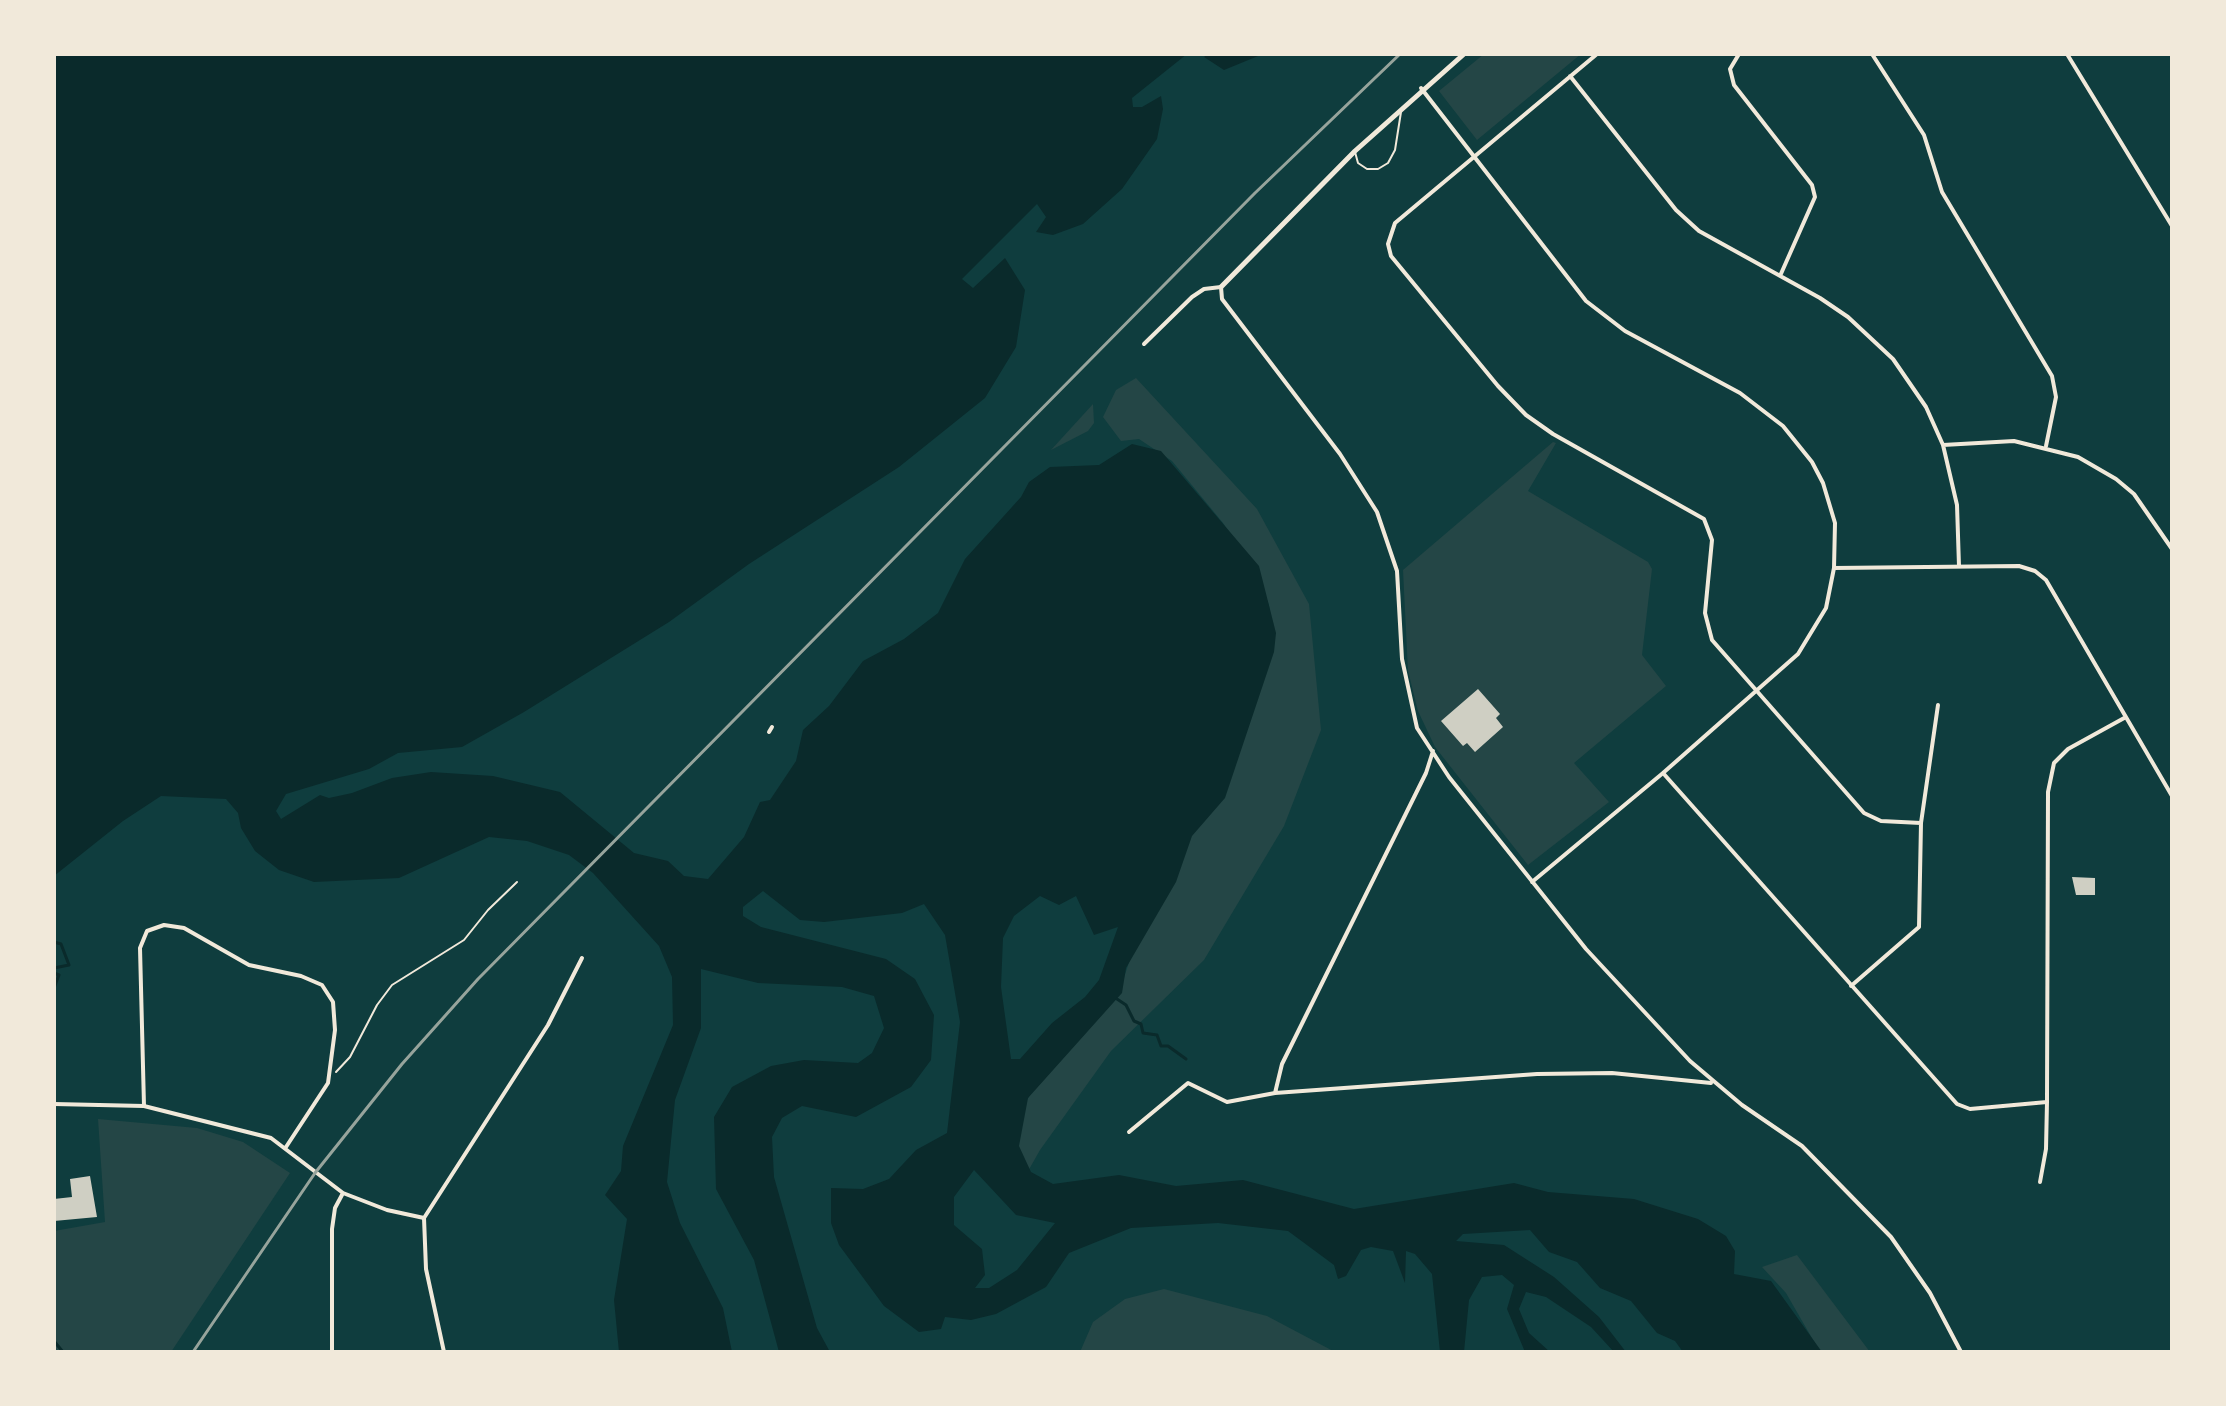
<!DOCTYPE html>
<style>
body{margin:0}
#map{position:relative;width:2226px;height:1406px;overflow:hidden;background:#0f3d3e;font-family:Ubuntu,sans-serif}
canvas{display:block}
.frame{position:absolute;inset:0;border:56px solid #f1e9da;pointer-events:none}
</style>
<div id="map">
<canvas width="2226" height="1406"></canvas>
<div class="frame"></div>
</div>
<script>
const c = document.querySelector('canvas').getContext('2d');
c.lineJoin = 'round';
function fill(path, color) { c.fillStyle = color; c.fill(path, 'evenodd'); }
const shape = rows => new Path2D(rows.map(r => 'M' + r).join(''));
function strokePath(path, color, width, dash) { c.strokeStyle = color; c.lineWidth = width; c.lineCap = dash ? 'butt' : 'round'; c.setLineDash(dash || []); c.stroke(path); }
const green = shape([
 [1484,54,1581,54,1477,140,1439,91],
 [1136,378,1257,509,1309,604,1321,730,1284,826,1204,960,1111,1051,1040,1150,1027,1173,1011,1148,1014,1121,1030,1095,1118,996,1133,950,1273,632,1269,605,1254,569,1223,523,1172,461,1139,439,1121,441,1103,417,1116,390],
 [1093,404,1094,423,1088,431,1051,450],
 [1553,442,1556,443,1528,491,1648,562,1652,569,1642,655,1666,686,1574,763,1609,802,1528,865,1435,747,1418,711,1408,671,1403,570],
 [98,1119,197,1128,243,1142,290,1173,171,1352,54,1352,54,1231,105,1222],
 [1797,1255,1870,1352,1820,1352,1786,1293,1762,1267],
 [1164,1289,1267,1316,1335,1352,1080,1352,1093,1322,1125,1299]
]);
const water = shape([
 [54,54,1187,54,1132,98,1133,107,1142,107,1161,96,1163,109,1157,139,1122,189,1083,224,1053,235,1036,232,1046,217,1037,204,962,279,973,288,1005,258,1025,290,1016,347,985,398,899,467,749,564,669,622,524,712,462,747,398,753,369,769,286,794,276,811,281,819,320,795,329,798,352,793,392,778,431,772,493,776,560,792,634,853,668,861,684,876,708,879,744,837,760,802,770,800,796,761,803,730,829,706,863,661,904,639,938,613,965,559,1021,497,1029,482,1050,467,1099,465,1132,444,1161,451,1259,566,1276,633,1274,652,1225,798,1192,836,1176,882,1126,968,1122,993,1028,1098,1019,1146,1031,1172,1053,1184,1119,1175,1176,1186,1243,1180,1354,1209,1514,1183,1548,1192,1634,1199,1698,1219,1726,1236,1735,1251,1734,1274,1771,1281,1822,1352,1683,1352,1675,1341,1657,1333,1631,1301,1600,1288,1577,1262,1549,1252,1530,1230,1463,1234,1456,1241,1504,1245,1554,1277,1599,1317,1626,1352,1614,1352,1591,1327,1546,1297,1526,1292,1519,1309,1529,1333,1550,1352,1525,1352,1507,1309,1514,1285,1502,1275,1482,1277,1469,1300,1464,1352,1440,1352,1432,1274,1415,1254,1406,1251,1405,1283,1393,1251,1371,1247,1361,1250,1346,1276,1338,1279,1334,1265,1288,1231,1218,1223,1131,1228,1069,1253,1046,1287,996,1314,971,1320,945,1317,941,1329,919,1332,884,1306,839,1245,831,1223,831,1188,863,1189,889,1179,916,1150,947,1133,960,1022,945,935,924,904,902,913,824,922,800,920,763,891,743,907,743,916,761,927,886,959,915,979,934,1015,931,1060,911,1087,856,1117,802,1106,782,1118,772,1137,774,1177,817,1328,830,1352,779,1352,754,1260,716,1189,714,1117,732,1087,771,1066,804,1060,858,1063,872,1053,884,1028,874,996,842,987,758,983,701,969,701,1028,675,1100,667,1182,680,1223,723,1308,732,1352,619,1352,614,1300,627,1219,605,1195,621,1171,623,1146,673,1025,672,977,659,946,593,873,569,855,527,841,489,837,399,878,314,882,279,870,255,851,241,828,238,813,226,799,161,796,123,821,54,876],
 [1040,896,1059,905,1076,896,1094,935,1118,927,1099,980,1085,997,1052,1023,1020,1059,1011,1059,1001,987,1003,938,1014,916],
 [974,1170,1016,1215,1055,1223,1017,1270,989,1288,975,1288,985,1275,982,1249,954,1225,954,1197],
 [1208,54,1263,54,1224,70,1204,57]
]);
const stream = shape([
 [54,942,61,944,69,965,54,968],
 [54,973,59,975,54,988],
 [1117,999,1126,1005,1134,1021,1141,1024,1143,1033,1157,1035,1161,1046,1168,1046,1186,1059],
 [54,1341,63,1352]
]);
const building = shape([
 [1478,689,1500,714,1496,718,1503,727,1475,752,1467,743,1463,746,1441,721],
 [2072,877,2095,878,2095,895,2076,895],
 [90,1176,97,1217,54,1221,54,1199,72,1197,70,1179]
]);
const path = shape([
 [336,1072,350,1057,377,1005,392,985,464,940,488,910,517,882]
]);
const service = shape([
 [1355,152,1358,163,1367,169,1378,169,1388,163,1395,150,1401,112]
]);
const minor = shape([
 [1597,54,1395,223,1388,244,1391,256,1498,386,1526,415,1553,434,1704,519,1712,540,1705,613,1712,640,1864,813,1881,821,1921,823],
 [1739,54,1730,69,1734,85,1812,185,1815,197,1780,276],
 [1872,54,1924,135,1942,192,2052,376,2056,397,2046,446],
 [2067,54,2172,226],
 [1570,76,1676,210,1699,231,1820,298,1848,317,1893,359,1926,407,1943,445,1957,505,1959,566],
 [1421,88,1586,301,1625,331,1740,393,1783,426,1812,462,1823,483,1835,523,1834,568,1826,608,1798,654,1663,773,1532,882],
 [1144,344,1192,297,1204,289,1221,287,1222,299,1340,454,1377,512,1397,571,1402,659,1417,728,1449,777,1586,949,1690,1061,1742,1105,1802,1146,1891,1237,1930,1293,1961,1352],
 [1943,445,2014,441,2078,457,2116,479,2134,494,2172,549],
 [1834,568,2019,566,2035,571,2046,580,2172,796],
 [769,732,772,727],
 [1663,773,1957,1104,1970,1109,2047,1102],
 [1851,986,1919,927,1921,823,1938,705],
 [1275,1093,1537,1074,1612,1073,1711,1083],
 [54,1104,144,1106,271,1138,343,1193,387,1210,424,1218],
 [144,1106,140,948,147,931,164,925,184,928,249,965,301,976,322,985,333,1002,335,1030,328,1083,286,1147],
 [1129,1132,1188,1083,1227,1102,1275,1093,1282,1064,1426,773,1433,751],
 [2040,1182,2046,1149,2047,1102,2048,792,2054,763,2068,749,2126,717],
 [332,1352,332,1229,335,1208,343,1193],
 [444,1352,426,1269,424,1218,548,1025,582,958]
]);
const tertiary = shape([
 [1221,287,1355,151,1464,54]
]);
const rail = shape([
 [193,1352,315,1173,402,1064,478,979,1255,193,1400,54]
]);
fill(green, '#244646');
fill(water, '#0a2a2b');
strokePath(stream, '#0a2a2b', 3);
fill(building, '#cfcfc3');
strokePath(path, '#f1e9da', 2);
strokePath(service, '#f1e9da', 2);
strokePath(minor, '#f1e9da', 4);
strokePath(tertiary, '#f1e9da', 5);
strokePath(rail, '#97a49c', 3);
</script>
